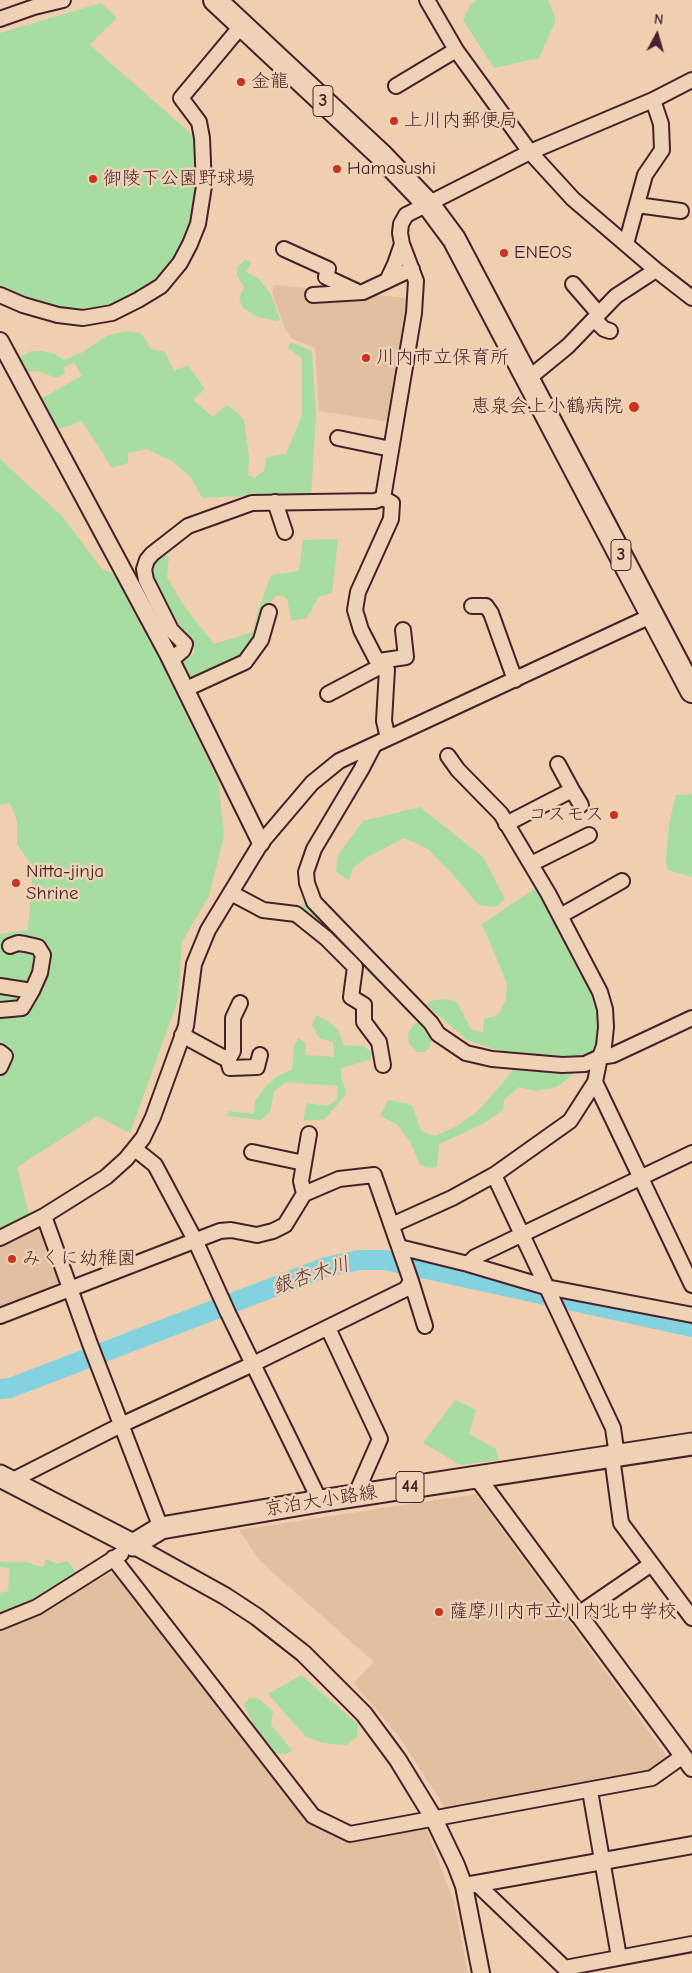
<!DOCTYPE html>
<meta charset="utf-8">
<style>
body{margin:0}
#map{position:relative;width:692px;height:1973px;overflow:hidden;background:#efcfaf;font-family:"Comic Neue",sans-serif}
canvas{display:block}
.north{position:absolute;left:632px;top:10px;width:50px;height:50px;-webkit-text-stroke:4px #eed2b5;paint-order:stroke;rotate:6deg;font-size:14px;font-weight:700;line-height:20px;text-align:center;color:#4a1f2b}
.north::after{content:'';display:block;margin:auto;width:18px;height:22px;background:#4a1f2b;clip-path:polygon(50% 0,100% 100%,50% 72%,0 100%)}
</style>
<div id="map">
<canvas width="692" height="1973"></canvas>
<div class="north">N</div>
</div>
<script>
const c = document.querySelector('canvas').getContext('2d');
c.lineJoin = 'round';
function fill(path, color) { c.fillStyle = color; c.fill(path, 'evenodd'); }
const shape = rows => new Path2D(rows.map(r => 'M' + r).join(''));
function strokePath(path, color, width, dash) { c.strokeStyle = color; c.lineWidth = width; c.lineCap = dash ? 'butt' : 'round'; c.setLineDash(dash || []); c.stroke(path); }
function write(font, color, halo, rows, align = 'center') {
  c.font = font + ' "Comic Neue","Klee One",sans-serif'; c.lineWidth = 5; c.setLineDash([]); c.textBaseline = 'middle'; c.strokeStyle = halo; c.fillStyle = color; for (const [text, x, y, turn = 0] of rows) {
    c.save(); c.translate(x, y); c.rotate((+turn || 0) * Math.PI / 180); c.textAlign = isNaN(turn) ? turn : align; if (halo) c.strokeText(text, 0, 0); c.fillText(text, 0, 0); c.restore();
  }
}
const built = shape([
 [274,285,407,298,405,330,390,422,319,411,315,348,291,338,285,328,272,293],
 [34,1228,39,1228,61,1284,59,1288,0,1311,0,1247],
 [476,1494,669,1759,652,1774,447,1811,400,1738,354,1683,374,1662,260,1561,239,1530],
 [115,1570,310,1820,348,1838,426,1828,454,1902,468,1973,0,1973,0,1630,34,1616,99,1575,102,1578]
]);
const green = shape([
 [477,0,548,0,556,20,539,58,494,68,463,20,470,5],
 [101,3,117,18,90,45,195,137,199,186,193,223,173,263,156,281,136,296,110,306,83,310,55,308,24,299,0,286,0,33],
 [246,259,251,263,246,272,259,279,271,295,280,320,276,321,258,317,243,308,239,299,244,287,237,276,237,267],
 [128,331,142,334,151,349,165,352,174,371,188,365,205,389,193,400,213,417,227,405,239,414,244,420,249,457,248,475,254,478,264,471,267,457,286,454,302,415,302,358,288,348,291,342,312,351,316,414,311,497,260,495,202,498,192,479,174,462,147,449,128,453,128,463,112,468,82,421,56,430,40,399,82,376,74,362,64,367,65,374,56,378,39,371,25,372,20,357,31,351,41,351,53,353,65,360,83,352,108,335],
 [0,459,62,516,102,569,130,581,166,673,218,780,224,836,209,896,182,942,178,1000,130,1133,97,1116,17,1167,29,1214,0,1230,0,934,28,930,33,867,17,844,17,821,10,803,0,805],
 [338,539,332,593,318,597,307,618,291,621,287,598,277,595,267,606,257,635,242,659,193,680,181,662,194,654,192,645,188,636,167,610,150,575,153,563,161,553,169,557,167,577,184,606,214,644,253,632,257,614,271,575,299,571,303,540],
 [692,794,692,877,668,870,666,863,669,824,676,795],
 [420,807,483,857,505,899,496,907,479,905,455,877,428,849,404,838,366,858,354,867,349,880,336,872,338,855,363,821],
 [537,887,599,1010,600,1046,588,1070,576,1072,557,1087,535,1091,519,1087,504,1100,503,1110,483,1124,439,1144,437,1167,430,1168,420,1165,410,1142,398,1125,380,1116,388,1100,412,1105,421,1131,435,1136,457,1126,479,1110,514,1069,509,1054,467,1040,427,1005,430,1001,445,999,456,1001,471,1029,483,1033,484,1019,498,1015,506,1000,507,983,482,924],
 [306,901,382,980,378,982,348,952,297,909],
 [316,1015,329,1022,338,1030,344,1045,363,1046,372,1052,370,1060,341,1068,341,1078,347,1093,325,1119,303,1121,307,1103,328,1106,337,1099,338,1086,286,1082,274,1091,270,1112,261,1120,227,1116,228,1111,254,1114,255,1101,267,1085,279,1075,292,1070,294,1046,298,1038,306,1043,306,1055,334,1057,333,1042,319,1038,312,1025],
 [423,1022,432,1036,430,1047,425,1052,417,1052,409,1044,408,1033,415,1023],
 [455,1400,476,1410,469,1434,496,1449,499,1460,460,1465,423,1443],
 [46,1559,57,1564,67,1561,79,1575,13,1611,0,1615,0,1593,8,1591,10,1568,0,1567,0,1562,25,1562,43,1567],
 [301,1675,358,1724,357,1737,346,1745,324,1743,306,1737,268,1694],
 [249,1698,258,1698,273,1711,271,1725,292,1750,287,1754,274,1753,258,1734,244,1705]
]);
const river = shape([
 [0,1389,10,1388,326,1267,359,1260,385,1260,692,1327]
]);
const minor = shape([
 [427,0,456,50,530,152,573,199,656,270,616,296,568,346,529,378],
 [0,19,34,7,63,0],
 [396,86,456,50],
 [637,205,681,211],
 [626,244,645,175,662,150,661,124,653,100],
 [284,249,328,269,326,277,356,291],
 [656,270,692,298],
 [387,281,395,264,402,244],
 [573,284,599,314],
 [0,295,23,305,58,315,83,318,112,313,138,300,161,286,180,263,190,244,198,224,204,186,202,138,199,122,181,98,242,25],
 [313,295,363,292,412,269],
 [594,319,604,329,610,331],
 [338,438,391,449],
 [383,498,392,503,391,519,358,592,355,610,361,630,376,659,387,669,384,721,388,738],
 [275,502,285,532],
 [472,606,486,606,491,613,515,680],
 [171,660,183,650,185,644,171,630,146,580,144,569,147,560,152,554,188,526,252,503,375,501,383,498,414,313,416,281,402,244,400,233,401,224,406,215,530,152,653,100,692,80],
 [379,661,406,657,403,630],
 [186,689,245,662,261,640,269,612],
 [328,694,383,665],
 [374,745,361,770,314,849,306,872,307,883,314,902,431,1023,438,1034,466,1053,492,1059,562,1065,585,1064,600,1057,604,1046,606,1027,605,1009,600,992,548,893,501,814,458,770,448,756],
 [558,764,572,790],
 [506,824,572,790,581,805],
 [531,864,589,835],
 [231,893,263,910,296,914,326,938,355,967,351,997,364,1005,364,1022,379,1042,383,1065],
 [560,916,622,881],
 [10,946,18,943,25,944,38,947,43,955,40,973,32,991],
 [0,986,32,991,22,1008,0,1010],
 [182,1035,228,1060,230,1068,257,1067,260,1055],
 [0,1052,5,1056,0,1067],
 [228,1060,233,1051,233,1018,240,1003],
 [595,1082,692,1285],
 [135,1149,155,1165,195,1240,228,1313,320,1501],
 [252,1152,304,1163],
 [494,1175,613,1428,617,1456],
 [304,1194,301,1181,309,1134],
 [44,1216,90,1344,161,1528],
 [392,1225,452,1198,494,1175,570,1121,595,1082,600,1057,613,1055,692,1018],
 [0,1238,44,1216,106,1177,126,1159,143,1138,153,1117,186,1026,194,964,208,930,261,843,312,783,339,761,653,615],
 [399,1247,468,1264,546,1287,692,1315],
 [468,1264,475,1257,692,1153],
 [0,1316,220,1231,231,1230,257,1235,273,1231,285,1225,304,1194,339,1179,374,1175,411,1281,425,1326],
 [328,1328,380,1439,355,1496],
 [612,1457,621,1523,692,1618],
 [11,1481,121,1425,253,1364,406,1289,411,1281],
 [113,1558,313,1816,350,1834,652,1778,683,1756],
 [577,1615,650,1565],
 [0,1622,37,1607,121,1554],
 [590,1791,619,1957],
 [477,1884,570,1973],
 [565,1968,692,1944]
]);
const tertiary = shape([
 [0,341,168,654,261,843],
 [477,1477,692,1768],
 [133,1545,225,1596,257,1617,303,1653,364,1714,398,1760,434,1819,456,1865,464,1886,481,1973],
 [464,1886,692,1845]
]);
const primary = shape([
 [0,1476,133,1545,161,1528,320,1501,692,1444]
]);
const trunk = shape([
 [215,0,382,156,428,204,454,239,692,691]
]);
const markers = [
 [241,82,5,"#c8321e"],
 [394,121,5,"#c8321e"],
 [337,169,5,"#c8321e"],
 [93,179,5,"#c8321e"],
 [504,253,5,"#c8321e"],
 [366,358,5,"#c8321e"],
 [634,407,6,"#c8321e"],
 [614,815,5,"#c8321e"],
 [16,883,5,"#c8321e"],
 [12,1259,5,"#c8321e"],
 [439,1612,5,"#c8321e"]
];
const shields = [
 [323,101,20],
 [621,555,20],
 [410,1487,28]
];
const shieldNames = [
 ["3",323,101],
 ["3",621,555],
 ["44",410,1487]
];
const poiNames = [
 ["金龍",251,82],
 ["上川内郵便局",404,121],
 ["Hamasushi",347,169],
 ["御陵下公園野球場",103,179],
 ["ENEOS",514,253],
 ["川内市立保育所",376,358],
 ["恵泉会上小鶴病院",623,407,"right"],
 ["コスモス",604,815,"right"],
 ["Nitta-jinja",26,872],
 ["Shrine",26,894],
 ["みくに幼稚園",22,1259],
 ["薩摩川内市立川内北中学校",449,1612]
];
const streetNames = [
 ["京泊大小路線",321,1501,-9]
];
const waterNames = [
 ["銀杏木川",311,1276,-18]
];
fill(built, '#e3bfa2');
fill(green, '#a7dda0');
strokePath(river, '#82d2df', 20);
strokePath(minor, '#4a1f2b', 18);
strokePath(tertiary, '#4a1f2b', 20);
strokePath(primary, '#4a1f2b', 25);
strokePath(trunk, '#4a1f2b', 26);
strokePath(minor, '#eed2b5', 14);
strokePath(tertiary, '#eed2b5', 16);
strokePath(primary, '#eed2b5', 21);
strokePath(trunk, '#eed2b5', 22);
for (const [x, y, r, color] of markers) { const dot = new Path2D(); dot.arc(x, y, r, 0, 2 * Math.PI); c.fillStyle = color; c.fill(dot); strokePath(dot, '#eed2b5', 2); }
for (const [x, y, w] of shields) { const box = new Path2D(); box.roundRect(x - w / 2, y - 15.5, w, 31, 4); c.fillStyle = '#eed2b5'; c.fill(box); strokePath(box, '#4a1f2b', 1); }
write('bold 18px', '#4a1f2b', null, shieldNames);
write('19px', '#4a1f2b', '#eed2b5', poiNames, 'left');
write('19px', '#4a1f2b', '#eed2b5', streetNames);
write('italic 20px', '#523a46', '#eed2b5', waterNames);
</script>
